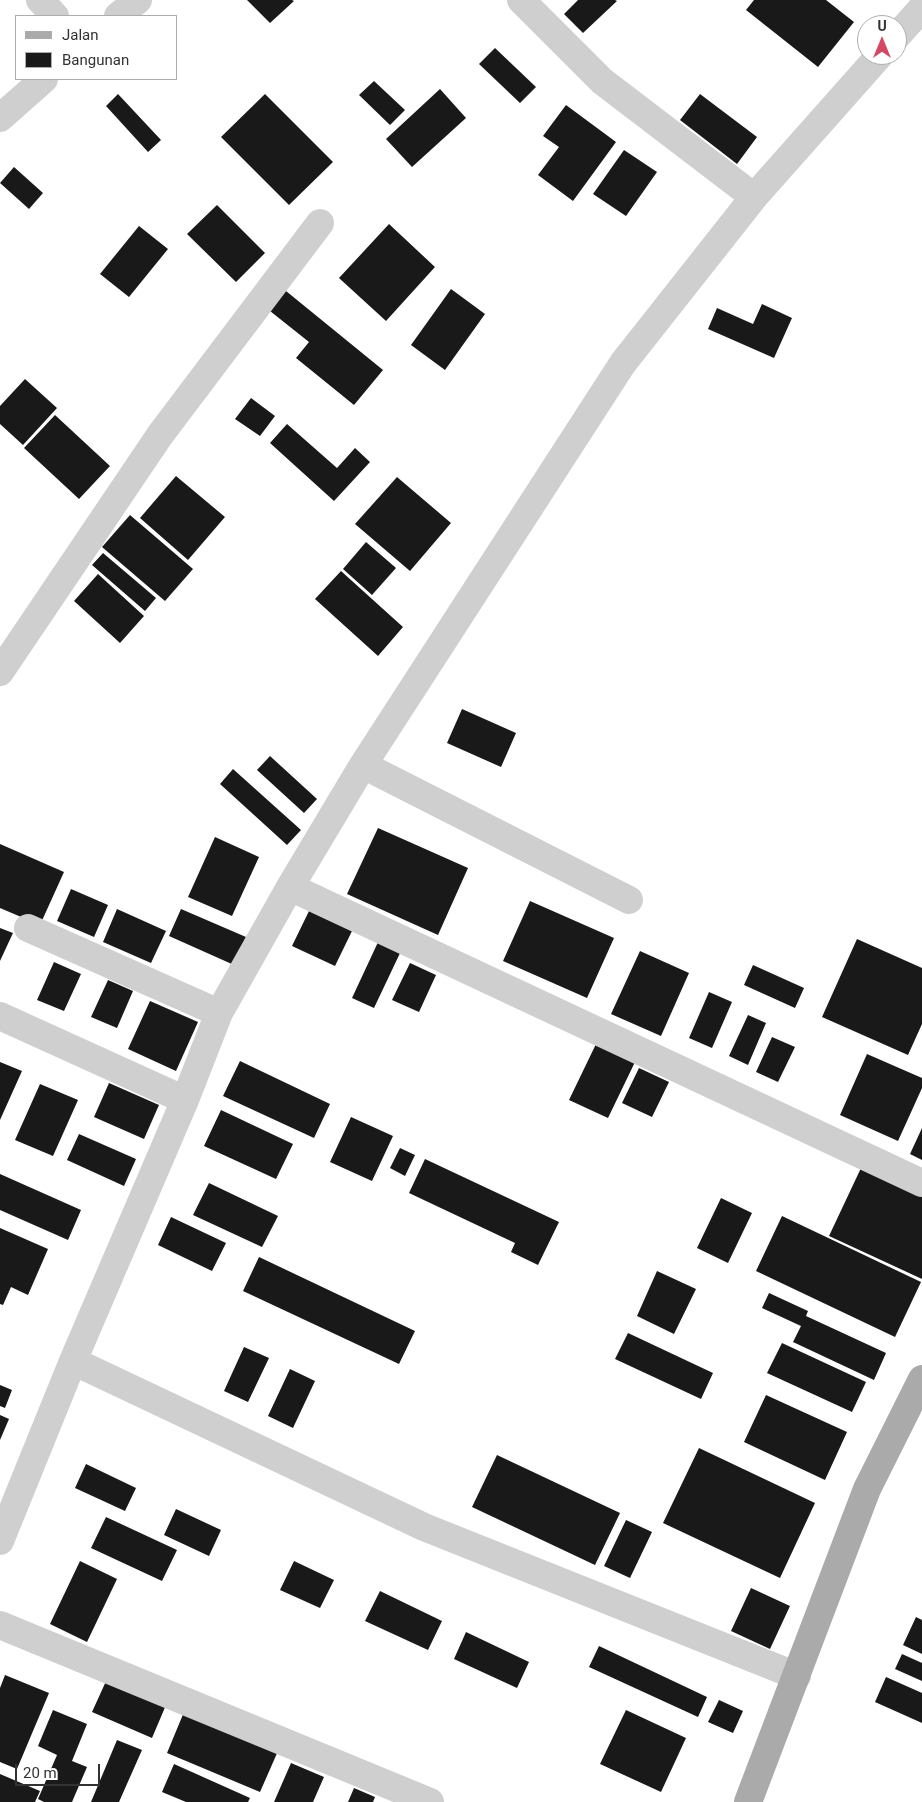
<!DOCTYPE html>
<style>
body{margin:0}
#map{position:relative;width:922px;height:1802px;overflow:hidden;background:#fff;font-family:Roboto,sans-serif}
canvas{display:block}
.legend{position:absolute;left:15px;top:15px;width:162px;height:65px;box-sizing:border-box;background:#fff;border:1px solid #adadad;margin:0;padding:6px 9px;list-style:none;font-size:15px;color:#323232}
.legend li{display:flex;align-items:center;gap:10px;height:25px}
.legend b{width:25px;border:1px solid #adadad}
.north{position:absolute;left:857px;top:15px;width:50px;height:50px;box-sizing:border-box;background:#fff;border:1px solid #adadad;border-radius:50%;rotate:0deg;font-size:14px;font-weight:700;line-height:20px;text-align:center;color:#323232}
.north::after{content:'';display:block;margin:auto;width:18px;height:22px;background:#d54862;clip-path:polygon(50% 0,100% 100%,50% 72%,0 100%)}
.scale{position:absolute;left:15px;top:1764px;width:85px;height:22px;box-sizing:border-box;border:2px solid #323232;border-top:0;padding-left:6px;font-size:15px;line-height:18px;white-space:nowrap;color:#323232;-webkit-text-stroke:4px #fff;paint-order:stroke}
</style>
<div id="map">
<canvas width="922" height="1802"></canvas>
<ul class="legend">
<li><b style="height:6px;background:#aaa"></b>Jalan</li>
<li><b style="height:14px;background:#191919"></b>Bangunan</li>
</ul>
<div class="north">U</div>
<div class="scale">20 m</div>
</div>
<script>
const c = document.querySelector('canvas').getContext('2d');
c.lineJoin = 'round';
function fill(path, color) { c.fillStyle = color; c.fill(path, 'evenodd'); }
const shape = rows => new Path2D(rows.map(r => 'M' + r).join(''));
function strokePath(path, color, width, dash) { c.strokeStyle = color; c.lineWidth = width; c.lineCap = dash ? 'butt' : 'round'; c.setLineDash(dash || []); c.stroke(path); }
const building = shape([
 [247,0,292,0,294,1,270,23],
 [578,0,615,0,617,1,583,33,564,14],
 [754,0,826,0,854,22,818,67,746,10],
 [495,48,536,87,520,103,479,64],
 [374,81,405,110,390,125,359,95],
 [440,89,466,118,412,167,386,139],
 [118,94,161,140,148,152,106,106],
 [265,94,333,162,289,205,221,137],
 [700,94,757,137,737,164,680,120],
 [566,105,616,142,573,201,538,175,559,147,543,136],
 [624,150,657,172,626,216,593,194],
 [14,167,43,193,29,209,0,183],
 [217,205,265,253,236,282,187,234],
 [389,224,435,267,386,321,339,278],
 [139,226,168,249,129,297,100,274],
 [451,289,485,314,445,370,411,345],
 [286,291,383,370,354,405,296,358,309,342,270,311],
 [762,304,792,318,774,358,708,329,717,308,753,324],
 [25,379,57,408,23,445,0,424,0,406],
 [251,398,275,416,260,436,235,419],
 [55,415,110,466,79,499,24,448],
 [287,424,337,468,355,448,370,462,334,501,270,443],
 [176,476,225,517,188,560,140,518],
 [397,477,451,523,410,571,355,524],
 [130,515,193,569,165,601,102,547],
 [366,542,396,568,372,595,343,569],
 [103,553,156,598,145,611,92,565],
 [341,571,403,627,378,656,315,599],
 [98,574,144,616,120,643,74,601],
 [462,709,516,733,501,767,447,743],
 [270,756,317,799,304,813,257,770],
 [233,769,301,830,287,845,220,784],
 [378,828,468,868,438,935,347,894],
 [215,837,259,857,232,916,188,897],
 [0,844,64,872,40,925,0,908],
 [71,889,108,905,94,937,57,921],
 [530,901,614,938,587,998,503,961],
 [117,909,166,931,151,963,103,942],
 [181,909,246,937,234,965,169,936],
 [309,911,352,931,335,966,292,946],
 [0,928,13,933,0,961],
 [857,939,922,968,922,1024,908,1055,822,1017],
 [379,940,401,951,374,1008,352,998],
 [640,951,689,973,661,1036,611,1014],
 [54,962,81,974,64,1011,37,1000],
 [410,963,436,975,419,1012,392,1000],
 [753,965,804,988,795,1008,744,985],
 [108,980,133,991,117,1028,91,1017],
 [709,992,732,1002,712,1048,689,1038],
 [150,1001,198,1022,176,1071,128,1049],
 [748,1015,766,1023,748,1065,729,1056],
 [772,1037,795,1047,778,1082,756,1072],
 [596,1044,635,1062,608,1118,569,1100],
 [867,1054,922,1078,922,1088,898,1141,840,1115],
 [240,1061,330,1104,314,1138,223,1096],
 [0,1062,22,1071,0,1120],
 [639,1068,669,1082,652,1117,622,1103],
 [109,1083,159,1105,144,1139,94,1117],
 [40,1084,78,1100,53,1156,15,1140],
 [221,1110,293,1144,276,1179,204,1146],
 [351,1117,393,1136,372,1181,330,1162],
 [922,1128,922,1160,910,1154],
 [79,1134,136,1159,124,1186,67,1160],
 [400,1148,415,1155,405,1176,390,1168],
 [425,1159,559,1222,538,1265,511,1252,515,1243,409,1193],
 [861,1168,922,1196,922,1279,829,1236],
 [0,1174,81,1210,68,1240,0,1210],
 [209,1183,278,1216,262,1247,193,1215],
 [721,1198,752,1213,728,1263,697,1248],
 [782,1216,921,1282,895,1337,756,1271],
 [171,1217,226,1243,212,1271,158,1245],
 [0,1228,48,1249,28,1295,11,1287,3,1305,0,1304],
 [259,1257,415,1331,399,1364,243,1291],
 [657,1271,696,1289,674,1334,637,1316],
 [769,1293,808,1311,806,1316,886,1353,874,1380,793,1342,801,1326,762,1308],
 [628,1333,713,1373,701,1399,615,1359],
 [782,1343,866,1382,852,1412,767,1373],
 [244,1347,269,1358,248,1402,224,1391],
 [290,1369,315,1381,293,1428,268,1416],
 [0,1385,12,1390,5,1408,0,1406],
 [766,1395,847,1432,825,1480,744,1442],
 [0,1415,9,1419,0,1440],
 [699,1448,815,1503,780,1578,663,1523],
 [497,1455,620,1513,595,1565,472,1507],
 [86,1464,136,1488,125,1511,75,1488],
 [176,1509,221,1530,209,1556,164,1535],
 [106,1517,177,1550,162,1581,91,1548],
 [626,1520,652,1532,630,1578,604,1566],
 [80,1561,117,1579,87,1642,50,1624],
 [294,1561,334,1580,320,1608,280,1590],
 [751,1588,790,1606,770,1649,731,1631],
 [380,1591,442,1621,428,1650,365,1621],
 [916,1617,922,1620,922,1654,903,1645],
 [466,1632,529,1662,517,1688,454,1659],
 [599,1646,707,1697,698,1717,589,1667],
 [902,1654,922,1663,922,1681,895,1669],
 [5,1675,49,1693,17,1769,0,1762,0,1688],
 [886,1677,922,1693,922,1723,875,1702],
 [107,1679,166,1705,152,1738,92,1712],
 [719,1700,743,1711,733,1733,708,1722],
 [53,1710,87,1724,72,1761,87,1767,72,1802,44,1802,38,1799,57,1755,38,1746],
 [626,1710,686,1738,661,1792,600,1764],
 [184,1712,278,1751,260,1792,167,1753],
 [117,1740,142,1750,119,1802,91,1802],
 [291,1763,324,1777,313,1802,274,1802],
 [174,1764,250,1798,248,1802,186,1802,162,1792],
 [0,1774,40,1791,35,1802,0,1802],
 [354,1788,375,1797,373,1802,348,1802]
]);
const minor = shape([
 [40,0,55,16],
 [521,0,602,81,754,197],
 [118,16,138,0],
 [897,36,922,8],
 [0,118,44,79],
 [0,672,160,435,320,223],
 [363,765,629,900],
 [290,887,922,1183],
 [28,928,219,1013],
 [0,1016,185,1100],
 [73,1361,424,1527,797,1676],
 [0,1541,73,1361,185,1100,219,1013,290,887,363,765,623,363,754,197,880,55],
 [0,1625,430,1802]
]);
const primary = shape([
 [748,1802,867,1489,922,1379]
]);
fill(building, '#191919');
strokePath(minor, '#cfcfcf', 28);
strokePath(primary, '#aaa', 28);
</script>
